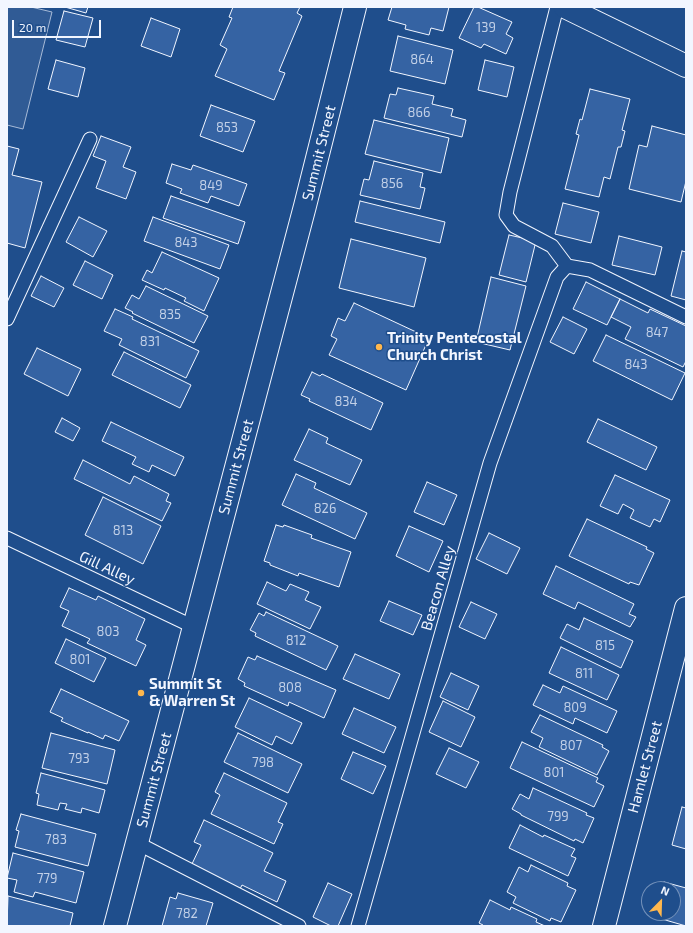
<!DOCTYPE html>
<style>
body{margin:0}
#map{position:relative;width:693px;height:933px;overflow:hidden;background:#1f4e8c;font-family:"Exo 2",sans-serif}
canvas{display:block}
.frame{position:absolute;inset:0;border:8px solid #f2f6ff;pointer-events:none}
.north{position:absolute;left:641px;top:881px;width:40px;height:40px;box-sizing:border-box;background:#1f4e8c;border:1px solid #7391ba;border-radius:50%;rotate:23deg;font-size:11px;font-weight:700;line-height:16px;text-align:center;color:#f2f6ff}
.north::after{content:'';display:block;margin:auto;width:14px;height:18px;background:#ffb74d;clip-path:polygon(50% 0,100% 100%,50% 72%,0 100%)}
.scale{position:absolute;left:12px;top:20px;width:89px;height:18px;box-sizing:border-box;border:2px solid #f2f6ff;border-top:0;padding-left:5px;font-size:12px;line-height:14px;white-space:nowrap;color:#f2f6ff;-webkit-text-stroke:3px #1f4e8c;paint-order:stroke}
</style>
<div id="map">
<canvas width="693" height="933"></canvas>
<div class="frame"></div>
<div class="north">N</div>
<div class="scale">20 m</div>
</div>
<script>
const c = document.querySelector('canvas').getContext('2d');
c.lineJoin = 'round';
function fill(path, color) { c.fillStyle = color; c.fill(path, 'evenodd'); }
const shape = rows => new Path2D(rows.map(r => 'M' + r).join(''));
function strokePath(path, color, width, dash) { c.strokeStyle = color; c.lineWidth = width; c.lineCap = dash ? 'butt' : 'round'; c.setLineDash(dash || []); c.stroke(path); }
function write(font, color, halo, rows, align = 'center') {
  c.font = font + ' "Exo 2",sans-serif'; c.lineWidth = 3; c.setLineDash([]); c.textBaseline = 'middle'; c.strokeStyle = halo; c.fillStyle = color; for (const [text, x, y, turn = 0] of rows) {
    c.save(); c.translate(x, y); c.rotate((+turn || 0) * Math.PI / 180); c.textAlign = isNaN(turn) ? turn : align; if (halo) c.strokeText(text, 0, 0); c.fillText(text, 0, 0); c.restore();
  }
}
const parking = shape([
 [7,7,31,7,52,12,23,129,7,125,7,7]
]);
const building = shape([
 [65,7,88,7,86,13,65,7],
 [233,7,300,7,297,13,302,16,279,71,285,73,274,100,215,76,227,49,220,45,232,18,229,17,233,7],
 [392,7,449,7,443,31,431,28,429,35,405,29,406,25,388,20,392,7],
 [474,7,478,7,512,22,506,34,513,38,506,54,484,44,481,48,459,38,474,7],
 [64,11,93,18,85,47,56,40,64,11],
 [151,18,180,29,171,57,141,46,151,18],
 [398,36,453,50,445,84,390,71,398,36],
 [56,60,85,68,78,97,48,89,56,60],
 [485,60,514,67,507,97,478,90,485,60],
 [398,88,434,96,432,104,453,109,451,116,466,120,462,137,384,118,390,94,396,95,398,88],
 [590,89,630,99,622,130,625,131,621,147,618,147,610,179,604,177,599,197,565,189,579,135,576,134,580,119,582,120,590,89],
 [211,105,255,121,243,152,200,136,211,105],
 [374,120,449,138,441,173,365,154,374,120],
 [652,126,686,135,686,181,681,202,629,189,639,145,647,147,652,126],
 [101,136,131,147,123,167,136,172,126,199,96,188,106,161,93,156,101,136],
 [7,146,19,149,12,175,42,182,25,248,7,243,7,146],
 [374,161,423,173,420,187,425,188,420,209,360,195,364,179,369,180,374,161],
 [172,164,191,170,193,165,247,184,239,206,211,196,208,203,180,193,182,189,166,183,172,164],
 [171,196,245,222,238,244,163,218,171,196],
 [360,201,445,222,440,243,355,222,360,201],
 [563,203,599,212,591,243,555,234,563,203],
 [79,217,107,231,93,257,66,242,79,217],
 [153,217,229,245,220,269,144,241,153,217],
 [509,235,536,241,526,282,499,275,509,235],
 [619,236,662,247,655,275,612,265,619,236],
 [351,239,426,258,414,307,339,288,351,239],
 [682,251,686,252,686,300,671,296,682,251],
 [162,252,219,278,204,311,184,301,186,298,165,288,164,290,142,280,147,270,152,273,162,252],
 [85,261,113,275,102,299,73,285,85,261],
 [41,276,64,288,54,307,31,296,41,276],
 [491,277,526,286,510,350,476,342,491,277],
 [586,282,620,299,607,325,573,309,586,282],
 [146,286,208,316,194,343,132,313,133,312,125,308,132,295,139,299,146,286],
 [620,299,648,313,650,309,686,326,686,361,683,367,625,339,631,327,611,317,620,299],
 [354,303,429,338,406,390,329,355,337,339,331,336,338,318,345,321,354,303],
 [115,309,133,317,132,319,199,351,186,378,119,345,122,339,104,331,115,309],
 [563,317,587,329,574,354,550,342,563,317],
 [606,335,685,373,672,400,593,361,606,335],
 [37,348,81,369,68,396,24,374,37,348],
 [124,352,191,385,180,408,112,375,124,352],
 [312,372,320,376,322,374,383,403,371,430,309,401,310,399,301,395,312,372],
 [62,418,80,428,73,441,55,432,62,418],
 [598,419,657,447,646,470,587,442,598,419],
 [111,422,184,457,175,476,152,465,149,472,132,464,136,457,102,441,111,422],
 [309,429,328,438,326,443,362,460,350,485,294,460,309,429],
 [83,460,130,484,134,476,169,494,166,501,171,503,162,521,74,479,83,460],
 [296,474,316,483,314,488,367,513,355,539,282,505,296,474],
 [615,475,670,500,660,522,654,519,650,527,630,518,634,510,623,504,618,514,600,506,615,475],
 [427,482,457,495,444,525,414,512,427,482],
 [103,497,161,526,143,564,85,535,103,497],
 [587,519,647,547,646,549,654,553,639,585,630,582,629,584,569,556,587,519],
 [276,525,283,527,284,525,312,535,311,538,351,552,339,587,299,573,298,576,270,565,270,563,264,561,276,525],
 [409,526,443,541,429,572,396,556,409,526],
 [489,533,520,548,507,574,476,559,489,533],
 [556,566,634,604,629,614,636,617,630,627,578,602,575,609,543,594,556,566],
 [267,582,286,591,290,584,309,592,305,600,321,607,310,629,257,604,267,582],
 [69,588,96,600,98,596,145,619,136,640,146,645,136,666,87,643,90,639,62,626,69,611,60,607,69,588],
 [389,601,422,615,413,635,380,621,389,601],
 [471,602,497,614,485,639,459,627,471,602],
 [266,612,338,646,326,670,255,636,256,633,250,630,259,613,264,616,266,612],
 [584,618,633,641,621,668,560,638,567,624,579,630,584,618],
 [66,639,106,658,94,682,55,663,66,639],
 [561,647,619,675,607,700,549,673,561,647],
 [355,654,400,674,389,699,343,679,355,654],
 [257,656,336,690,324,718,289,702,288,706,244,686,245,683,238,679,248,657,255,660,257,656],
 [451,673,479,686,468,710,440,697,451,673],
 [543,685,560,693,563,686,617,711,607,733,575,718,573,724,533,705,543,685],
 [61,689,129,721,119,741,105,735,103,739,88,732,88,733,61,721,63,718,50,712,61,689],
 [249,698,302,723,292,744,276,736,272,745,235,727,249,698],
 [443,701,475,717,461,747,429,732,443,701],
 [354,708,396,727,384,753,342,734,354,708],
 [540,715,603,745,602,747,609,751,597,775,539,747,543,738,531,732,540,715],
 [51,733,115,750,107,784,42,768,51,733],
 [238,733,302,764,288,793,224,762,238,733],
 [522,742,598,778,596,782,604,786,594,807,510,768,522,742],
 [449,748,479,762,466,788,436,774,449,748],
 [353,752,386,766,373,794,341,779,353,752],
 [41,773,105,790,99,813,82,808,81,813,65,809,67,804,60,803,58,810,37,805,39,794,36,793,41,773],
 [224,773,287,803,278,822,283,824,274,844,211,814,220,795,215,792,224,773],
 [533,788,587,813,586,815,594,818,583,843,575,839,574,841,521,815,521,814,512,809,520,794,529,799,533,788],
 [682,807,686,808,686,849,672,845,682,807],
 [21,814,96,834,88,866,15,847,19,831,16,830,21,814],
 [204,820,273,853,264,871,286,881,277,902,242,885,240,889,191,866,201,845,194,842,204,820],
 [520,825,543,837,544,835,575,849,571,856,576,858,568,876,509,848,520,825],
 [13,853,84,872,76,903,35,892,33,897,14,892,17,880,7,878,13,853],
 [531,865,568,883,567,886,576,890,561,922,551,918,550,921,513,903,516,897,507,892,519,867,528,872,531,865],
 [664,882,686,888,686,926,655,917,656,913,673,913,673,889,662,889,664,882],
 [328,883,352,894,338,926,331,926,313,917,328,883],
 [178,893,213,903,206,926,162,926,170,897,176,899,178,893],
 [8,896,73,913,70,926,7,926,8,896],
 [490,900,510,910,511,907,537,919,536,922,545,926,482,926,483,925,479,923,490,900]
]);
const service = shape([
 [557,7,510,192,506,215,514,226,552,246,567,266],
 [567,266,590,270,686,317],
 [7,319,90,139],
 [7,538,194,627],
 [137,843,299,926],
 [358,926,490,463,557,277,567,266]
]);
const minor = shape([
 [565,7,686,66],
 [604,926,686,608]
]);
const primary = shape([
 [115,926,305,206,355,7]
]);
const markers = [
 [379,347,4,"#ffb74d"],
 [141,693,4,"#ffb74d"]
];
const numberNames = [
 ["139",486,28],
 ["864",422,60],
 ["866",419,113],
 ["853",227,128],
 ["856",392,184],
 ["849",211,186],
 ["843",186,243],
 ["835",170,315],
 ["847",657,333],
 ["831",150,342],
 ["843",636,365],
 ["834",346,402],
 ["826",325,509],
 ["813",123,531],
 ["803",108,632],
 ["812",296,641],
 ["815",605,646],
 ["801",80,660],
 ["811",584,674],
 ["808",290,688],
 ["809",575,708],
 ["807",571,746],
 ["793",79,759],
 ["798",263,763],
 ["801",554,773],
 ["799",558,817],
 ["783",56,840],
 ["779",47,879],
 ["782",187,914]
];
const streetNames = [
 ["Summit Street",319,153,-76],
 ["Summit Street",236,467,-75],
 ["Gill Alley",107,568,25],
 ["Beacon Alley",438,588,-74],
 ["Hamlet Street",645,767,-75],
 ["Summit Street",154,780,-75]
];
const poiNames = [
 ["Trinity Pentecostal",387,338],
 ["Church Christ",387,355],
 ["Summit St",149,684],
 ["& Warren St",149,701]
];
fill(parking, '#305b95');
strokePath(parking, '#a8bbd7', 1);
fill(building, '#3563a3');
strokePath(building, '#f2f6ff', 1);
strokePath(service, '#f2f6ff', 15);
strokePath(minor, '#f2f6ff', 24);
strokePath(primary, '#f2f6ff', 24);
strokePath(service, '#1f4e8c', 13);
strokePath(minor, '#1f4e8c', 22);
strokePath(primary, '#1f4e8c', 22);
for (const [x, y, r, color] of markers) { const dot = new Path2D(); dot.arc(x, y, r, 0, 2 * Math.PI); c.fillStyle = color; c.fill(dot); strokePath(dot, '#1f4e8c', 1.5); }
write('13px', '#c3d1e8', null, numberNames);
write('15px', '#f2f6ff', '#1f4e8c', streetNames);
write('bold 15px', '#f2f6ff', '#1f4e8c', poiNames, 'left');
</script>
